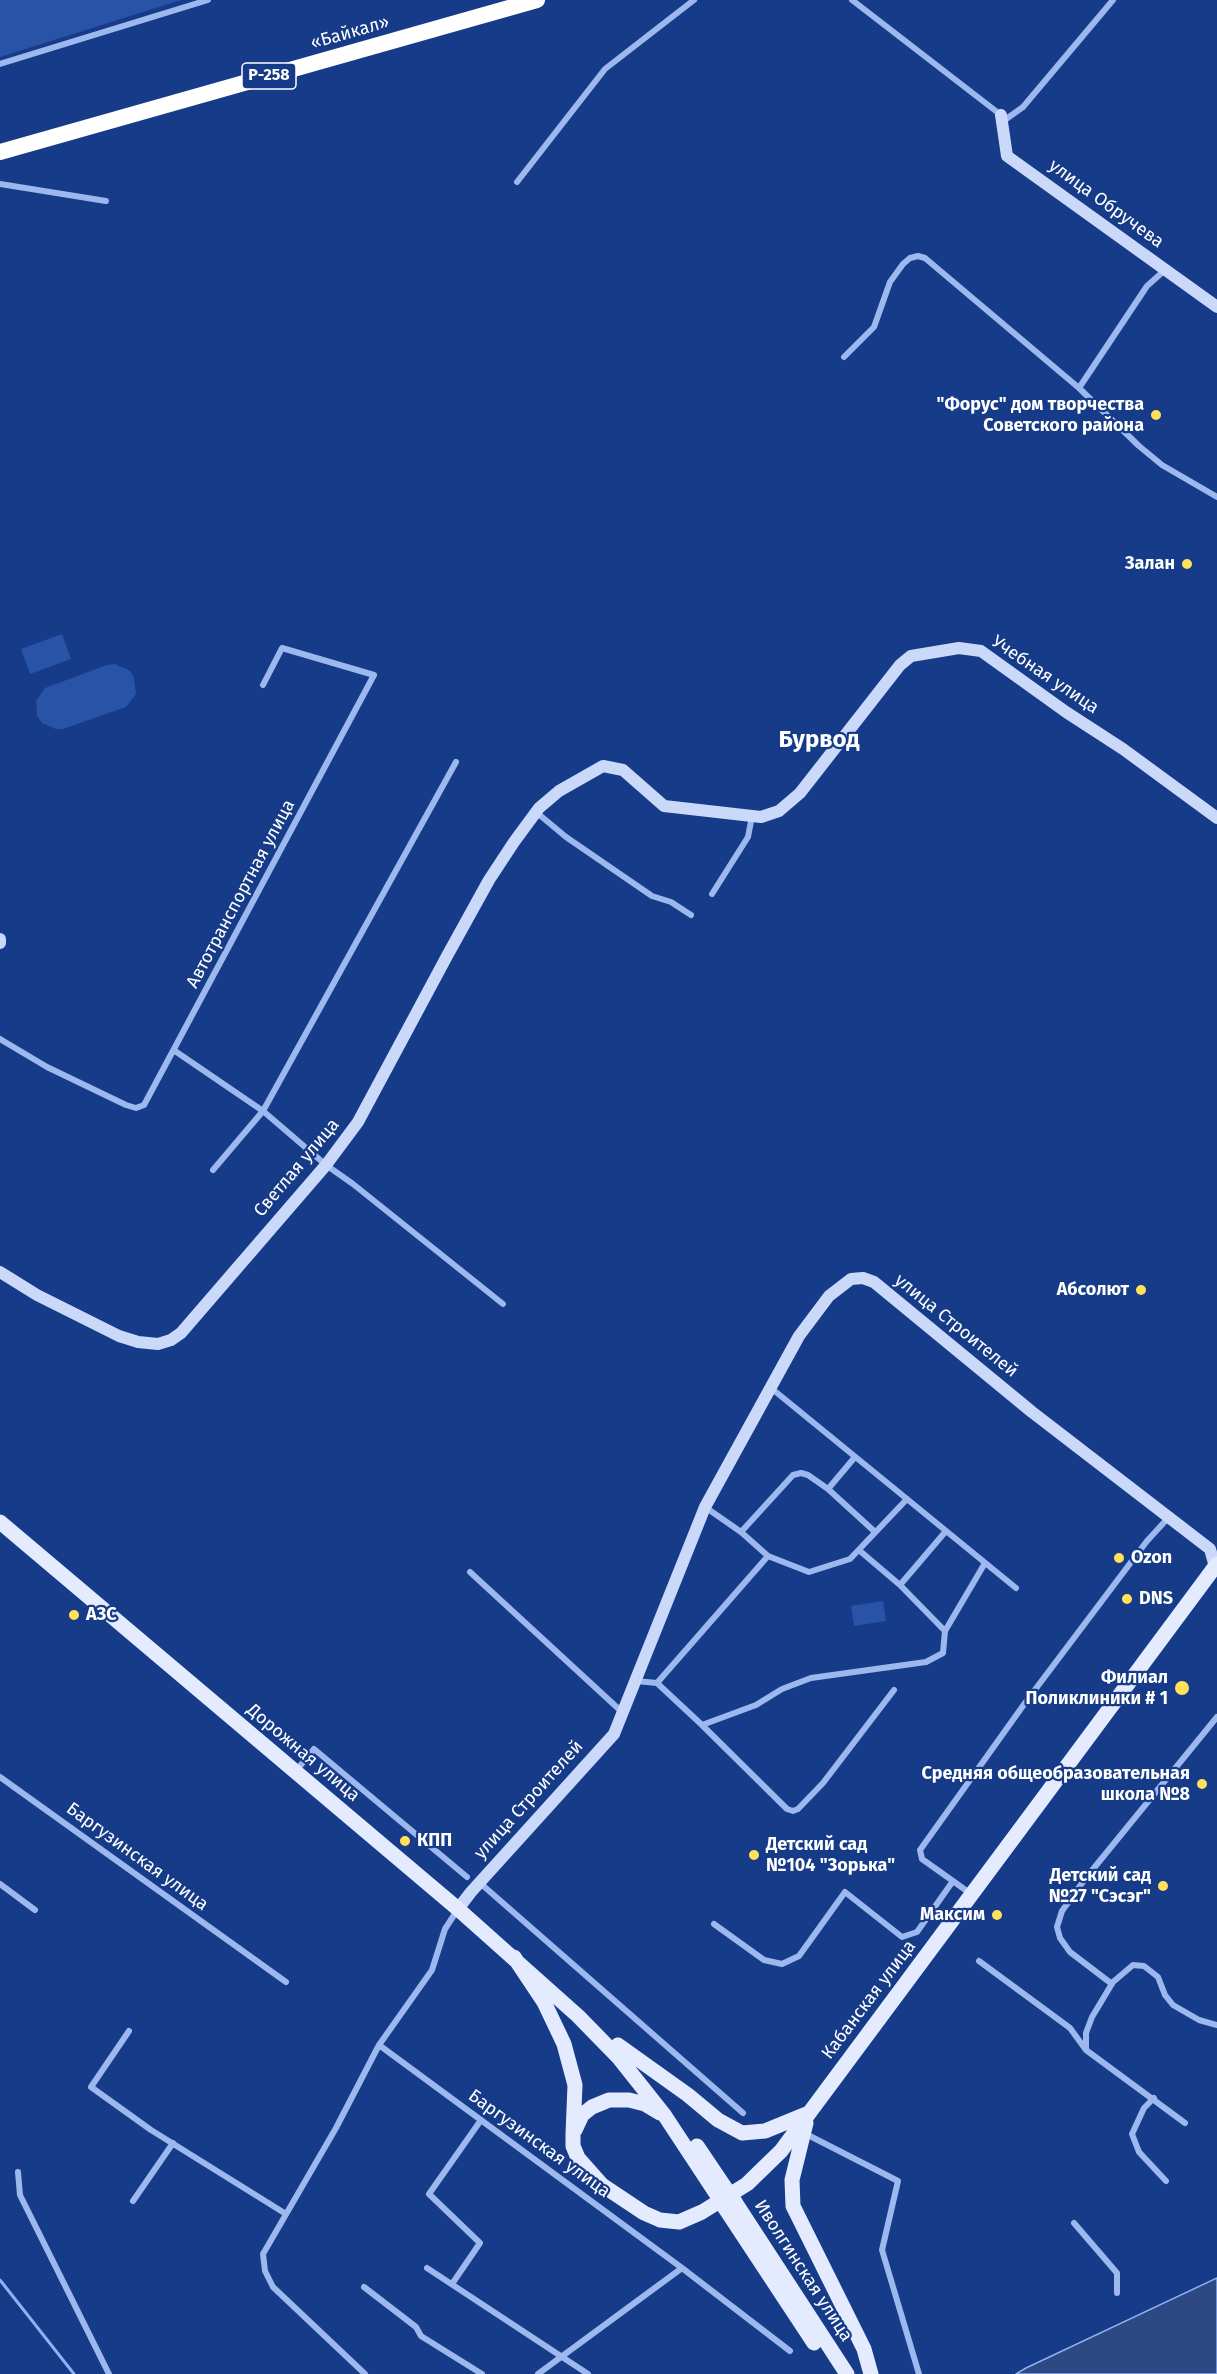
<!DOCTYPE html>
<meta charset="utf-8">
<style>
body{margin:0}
canvas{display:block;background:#163b88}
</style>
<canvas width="1217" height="2374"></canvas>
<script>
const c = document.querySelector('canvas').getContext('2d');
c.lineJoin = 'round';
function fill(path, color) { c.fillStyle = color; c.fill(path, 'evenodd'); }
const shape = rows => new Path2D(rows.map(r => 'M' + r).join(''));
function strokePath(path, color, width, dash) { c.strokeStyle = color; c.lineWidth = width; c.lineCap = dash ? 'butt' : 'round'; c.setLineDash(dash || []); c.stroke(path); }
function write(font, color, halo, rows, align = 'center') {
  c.font = font + ' "Fira Sans",sans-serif'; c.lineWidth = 4.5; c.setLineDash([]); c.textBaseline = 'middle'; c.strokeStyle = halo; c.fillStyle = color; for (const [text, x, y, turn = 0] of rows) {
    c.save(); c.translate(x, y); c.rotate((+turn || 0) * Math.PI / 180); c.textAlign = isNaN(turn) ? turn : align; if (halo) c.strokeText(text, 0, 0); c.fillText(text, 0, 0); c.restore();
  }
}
const green = shape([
 [0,0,181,0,0,57],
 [62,634,71,659,30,674,21,649],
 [115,664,130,671,134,678,136,694,126,707,63,729,56,729,42,723,37,716,36,701,45,688,107,665],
 [883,1601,886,1621,854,1626,851,1606]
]);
const water = shape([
 [1217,2278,1217,2374,1016,2374,1026,2368,1217,2278]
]);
const stream = shape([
 [0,2280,74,2374]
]);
const street = shape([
 [852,0,1001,115],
 [0,64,208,0],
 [1002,122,1023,107,1113,0],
 [517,182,605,69,694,0],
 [0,184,106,201],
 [844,357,874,327,890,282,903,264,910,258,918,256,925,258,1079,388,1139,446,1162,465,1217,497],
 [1079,388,1147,286,1165,270],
 [536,812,566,837,652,896,671,902,691,915],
 [712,894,748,837,752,816],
 [0,1039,47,1067,126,1105,136,1108,144,1105,374,675,282,648,263,685],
 [175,1051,263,1111,326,1165,353,1184,503,1304],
 [213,1170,263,1111,456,762],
 [771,1388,1016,1588],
 [855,1457,828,1489,874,1531],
 [705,1507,741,1532,768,1556],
 [741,1532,793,1475,801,1473,808,1475,828,1489],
 [860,1551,900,1585,945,1631],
 [470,1572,622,1712],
 [900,1585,946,1531],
 [636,1681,657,1683,768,1556,809,1572,850,1559,907,1499],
 [657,1683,702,1725,756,1705,782,1689,811,1678,926,1662,943,1653,945,1631,985,1563],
 [702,1725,787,1809,793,1811,798,1809,823,1783,894,1690],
 [295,1772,314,1749,467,1877],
 [0,1777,286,1982],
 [953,1881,922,1859,920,1850,1025,1703,1147,1541,1169,1517],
 [480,1883,743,2113],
 [0,1884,35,1910],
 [714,1924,764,1960,782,1964,799,1956,845,1892,902,1937,917,1932,953,1881,971,1894],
 [979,1961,1070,2028,1086,2050,1185,2123],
 [1112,1984,1070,1952,1060,1938,1057,1927,1062,1911,1085,1879,1217,1717],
 [129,2031,91,2087,151,2130,286,2214],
 [379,2045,682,2268],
 [1086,2049,1086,2033,1092,2017,1113,1982,1133,1965,1144,1966,1158,1977,1165,1995,1173,2005,1199,2020,1217,2025],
 [1154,2098,1144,2108,1132,2134,1139,2152,1166,2181],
 [804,2133,898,2181,882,2250,919,2374],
 [18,2172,20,2195,109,2374],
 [133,2201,173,2143],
 [1074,2223,1117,2273,1117,2293],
 [427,2268,588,2374],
 [452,2284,480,2243,429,2194,481,2120],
 [364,2287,416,2327,421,2336,482,2374],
 [365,2374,273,2287,265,2271,263,2254,336,2128,379,2045,432,1970,445,1929,458,1909],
 [538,2374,682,2268,790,2351]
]);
const secondary = shape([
 [1001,115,1007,156,1217,307],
 [0,939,0,943],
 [0,1272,37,1295,119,1336,138,1342,158,1344,171,1340,181,1333,326,1165,358,1122,447,956,489,880,514,842,539,808,559,791,603,766,623,770,664,806,761,817,779,811,800,793,900,665,911,656,959,648,981,651,1066,712,1123,749,1217,818],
 [458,1909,471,1892,614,1734,705,1507,799,1336,829,1296,851,1279,863,1278,874,1282,1032,1412,1210,1549,1215,1567]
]);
const primary = shape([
 [0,1522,458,1909,578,2016,619,2058,665,2116,717,2195],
 [514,1957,544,2002,564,2044,575,2085,573,2134,573,2146,578,2158,602,2185,644,2213,660,2220,679,2222,702,2212,747,2184,781,2151,1217,1564],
 [618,2045,688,2095,718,2120,742,2133,765,2131,809,2113],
 [806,2123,792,2180,793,2206,864,2349,871,2374],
 [575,2130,582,2115,592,2107,609,2100,629,2100,645,2104,660,2113],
 [697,2146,726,2189],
 [735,2202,847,2374],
 [725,2208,814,2343]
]);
const highway = shape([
 [0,152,537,0]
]);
const primaryBridge = shape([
 [726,2189,735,2202],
 [717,2195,725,2208]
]);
const markers = [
 [1156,415,6,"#ffe15a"],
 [1187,564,6,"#ffe15a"],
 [1141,1290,6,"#ffe15a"],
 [1119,1558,6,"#ffe15a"],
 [1127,1599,6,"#ffe15a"],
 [74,1615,6,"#ffe15a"],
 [1182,1688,8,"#ffe15a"],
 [1202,1784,6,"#ffe15a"],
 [405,1841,6,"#ffe15a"],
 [754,1855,6,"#ffe15a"],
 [1163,1886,6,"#ffe15a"],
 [997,1915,6,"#ffe15a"]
];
const shields = [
 [269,76,54]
];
const shieldNames = [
 ["Р-258",269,76]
];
const streetNames = [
 ["«Байкал»",350,33,-16],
 ["улица Обручева",1106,204,36],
 ["Учебная улица",1045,675,34],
 ["Автотранспортная улица",241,894,-62],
 ["Светлая улица",297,1168,-50],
 ["улица Строителей",956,1326,39],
 ["Дорожная улица",303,1753,40],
 ["улица Строителей",529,1800,-48],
 ["Баргузинская улица",137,1857,36],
 ["Кабанская улица",869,2000,-53],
 ["Баргузинская улица",539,2144,36],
 ["Иволгинская улица",803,2271,57]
];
const poiNames = [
 ["\"Форус\" дом творчества",1144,405],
 ["Советского района",1144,426],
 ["Залан",1175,564],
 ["Абсолют",1129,1290],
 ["Ozon",1131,1558,"left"],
 ["DNS",1139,1599,"left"],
 ["АЗС",86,1615,"left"],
 ["Филиал",1168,1678],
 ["Поликлиники # 1",1168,1699],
 ["Средняя общеобразовательная",1190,1774],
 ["школа №8",1190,1795],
 ["КПП",417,1841,"left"],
 ["Детский сад",766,1845,"left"],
 ["№104 \"Зорька\"",766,1866,"left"],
 ["Детский сад",1151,1876],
 ["№27 \"Сэсэг\"",1151,1897],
 ["Максим",985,1915]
];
const districtNames = [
 ["Бурвод",819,740]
];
fill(green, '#2853a6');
fill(water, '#2d4882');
strokePath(water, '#8eb1f1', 1.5);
strokePath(stream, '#8eb1f1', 3);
strokePath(street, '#9cb8ee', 6);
strokePath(secondary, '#cad9fa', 12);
strokePath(primary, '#e4ebff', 15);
strokePath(highway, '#fff', 16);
strokePath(primaryBridge, '#e4ebff', 15);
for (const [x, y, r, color] of markers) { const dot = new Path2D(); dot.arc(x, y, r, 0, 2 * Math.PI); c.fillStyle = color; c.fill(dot); strokePath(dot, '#163b88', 2); }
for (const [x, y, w] of shields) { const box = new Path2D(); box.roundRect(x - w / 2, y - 13, w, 26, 4.5); c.fillStyle = '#163b88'; c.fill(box); strokePath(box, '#fff', 1.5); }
write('bold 16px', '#fff', null, shieldNames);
write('18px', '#fff', '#163b88', streetNames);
write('bold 18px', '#fff', '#163b88', poiNames, 'right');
write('bold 24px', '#fff', '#163b88', districtNames);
</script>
